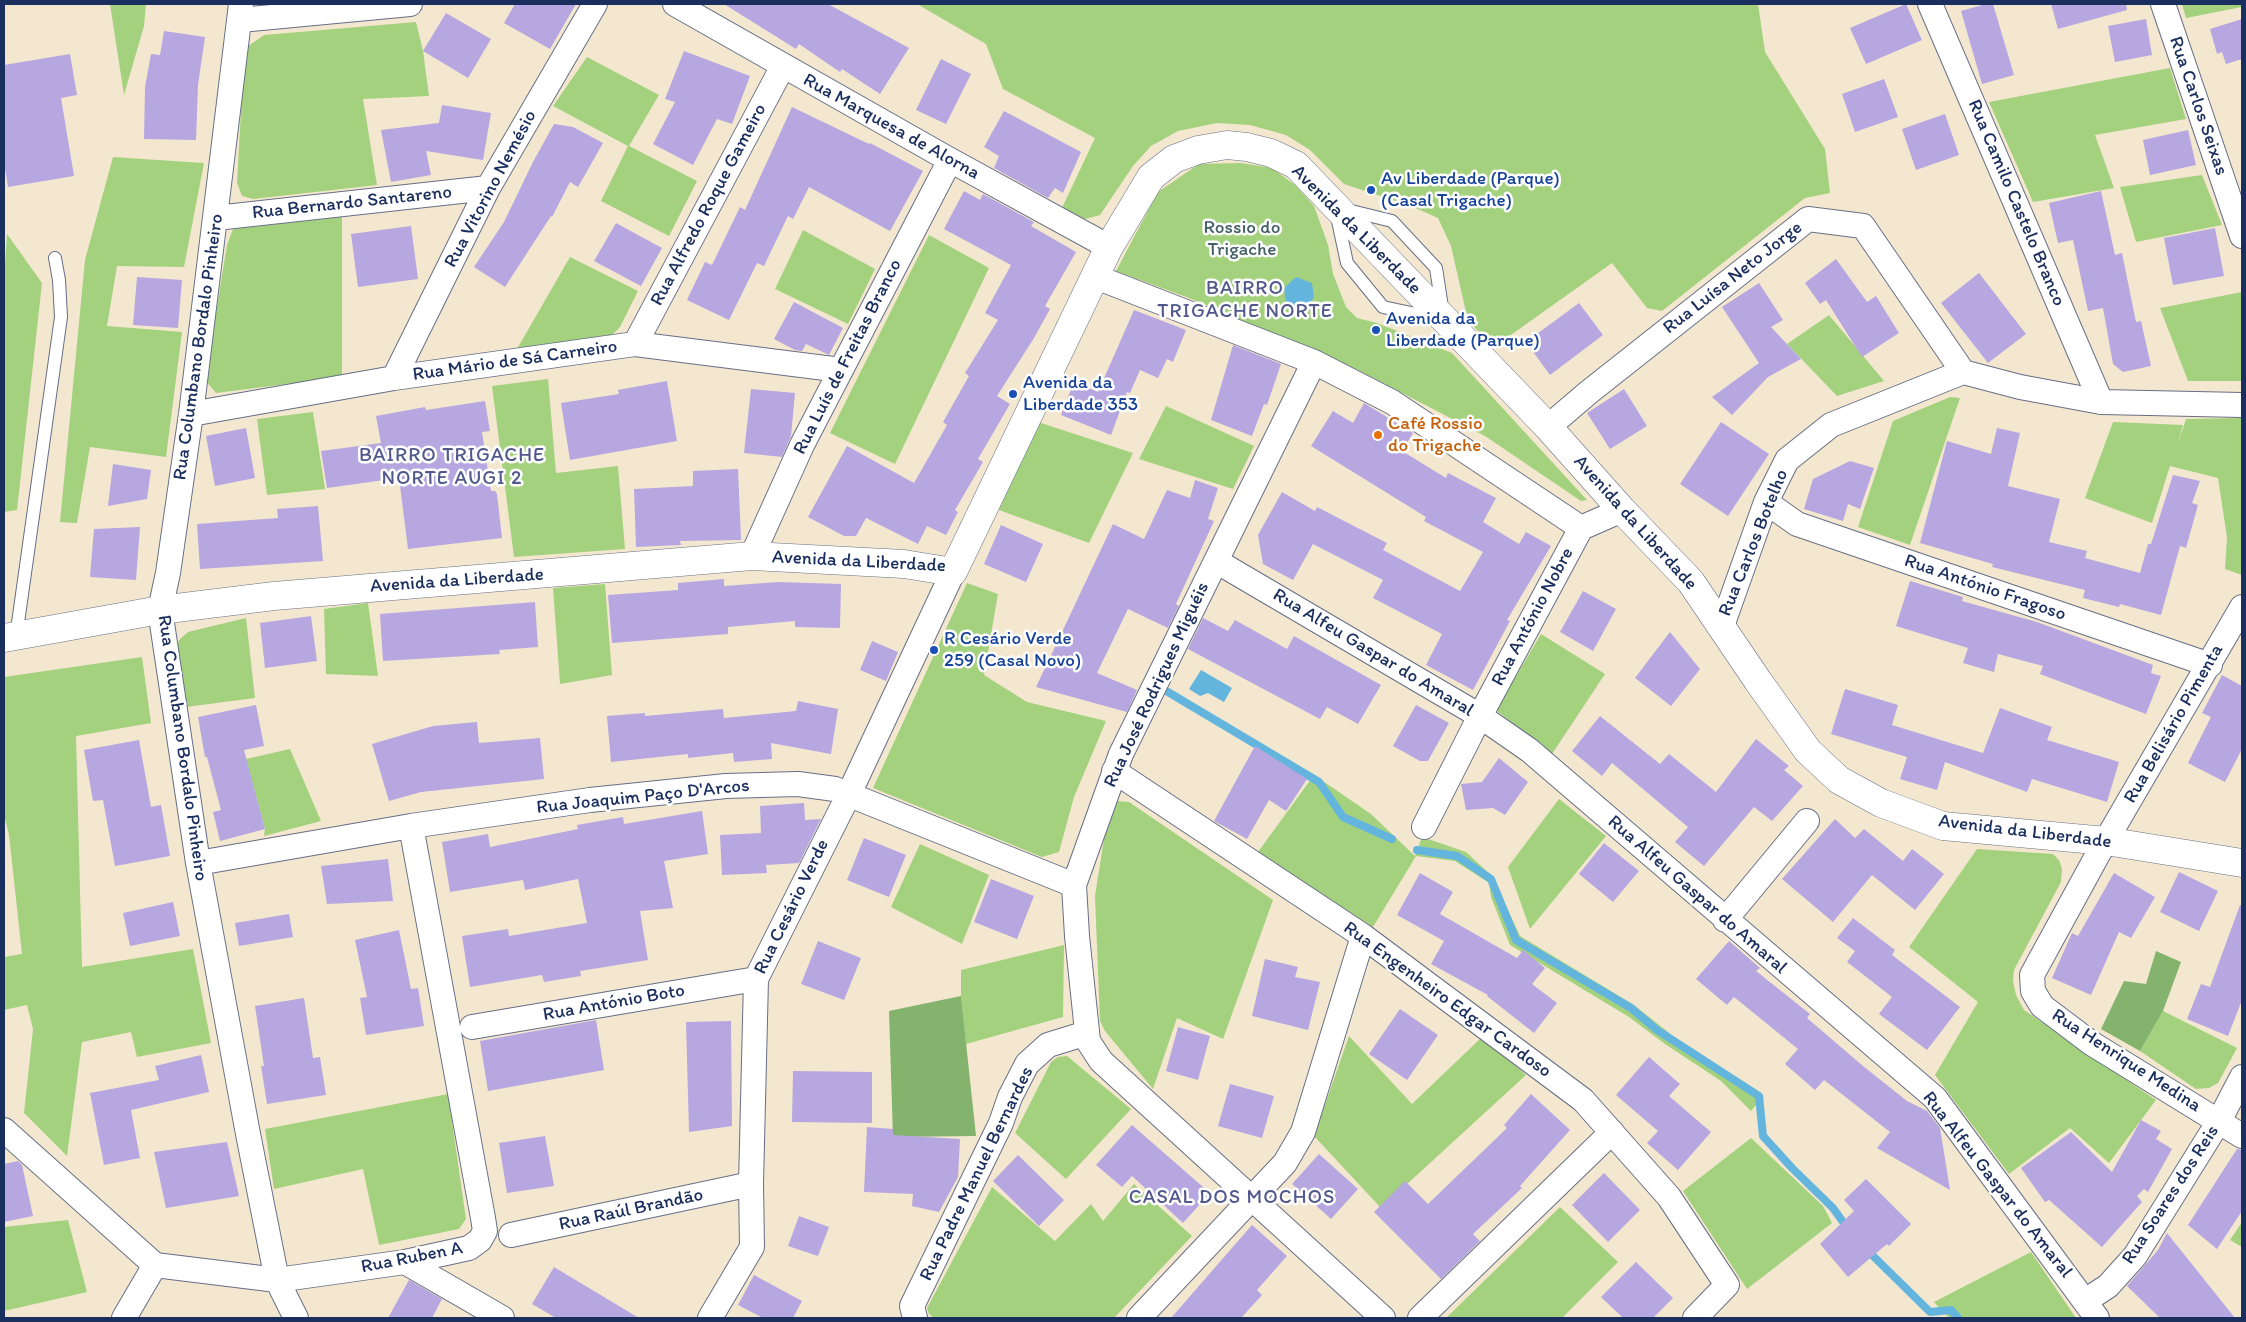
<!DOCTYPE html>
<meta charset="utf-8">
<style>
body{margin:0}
#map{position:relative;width:2246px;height:1322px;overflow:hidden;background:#f4e7d0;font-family:Itim,sans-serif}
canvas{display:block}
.frame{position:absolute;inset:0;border:5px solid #1b2f5e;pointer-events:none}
</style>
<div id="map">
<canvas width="2246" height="1322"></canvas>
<div class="frame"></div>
</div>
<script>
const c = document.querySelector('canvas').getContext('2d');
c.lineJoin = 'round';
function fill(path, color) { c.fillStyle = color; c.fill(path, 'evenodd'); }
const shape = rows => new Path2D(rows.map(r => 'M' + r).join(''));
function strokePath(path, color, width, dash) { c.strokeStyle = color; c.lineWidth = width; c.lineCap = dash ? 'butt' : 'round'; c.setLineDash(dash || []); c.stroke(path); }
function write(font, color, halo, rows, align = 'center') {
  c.font = font + ' Itim,sans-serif'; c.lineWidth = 5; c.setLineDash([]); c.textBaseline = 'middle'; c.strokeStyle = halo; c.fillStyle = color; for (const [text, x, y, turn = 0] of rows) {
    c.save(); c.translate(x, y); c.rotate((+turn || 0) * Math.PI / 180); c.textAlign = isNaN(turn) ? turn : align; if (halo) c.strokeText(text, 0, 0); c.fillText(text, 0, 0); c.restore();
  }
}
const green = shape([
 [110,4,146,4,144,26,124,95],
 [917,4,1758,4,1765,52,1825,149,1830,193,1805,198,1662,311,1647,308,1612,263,1494,347,1468,321,1451,246,1438,218,1411,206,1344,184,1310,150,1286,135,1250,125,1217,123,1178,131,1151,146,1133,166,1100,215,1085,219,1062,208,1095,138,1003,89,986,44],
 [2182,4,2242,4,2242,7,2186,18],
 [416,22,423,51,429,96,363,99,377,185,253,199,242,196,237,183,244,56,247,47,264,35],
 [587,57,659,95,629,146,697,181,669,236,601,201,628,146,553,106],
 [2170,68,2186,119,2095,135,2114,188,2033,202,1989,102],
 [113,157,204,163,184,267,117,266,107,326,182,332,166,457,90,447,77,523,60,522,85,260],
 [1241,163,1272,168,1295,185,1314,206,1328,245,1333,274,1346,307,1357,318,1377,323,1452,353,1587,500,1581,501,1485,436,1356,369,1189,298,1116,271,1158,192,1199,164],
 [2202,175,2222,225,2136,242,2120,187],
 [342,217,342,377,216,393,205,380,227,245,233,229],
 [803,230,875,269,848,324,775,289],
 [7,234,42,283,17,510,4,512,4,279],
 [929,235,989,268,895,464,830,433],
 [570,257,638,291,620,327,608,339,517,349],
 [2242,292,2242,381,2188,381,2160,308],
 [1829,315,1884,381,1837,396,1787,344],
 [548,379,556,473,618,466,625,549,514,557,492,386],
 [1950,397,1960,398,1910,545,1858,527,1893,421],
 [1166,406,1254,446,1233,489,1139,459],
 [313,412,325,489,267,495,257,419],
 [2242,418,2242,575,2225,569,2227,537,2218,478,2170,466,2152,523,2085,498,2113,422,2183,425,2177,446,2186,419],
 [1038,422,1133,453,1089,543,999,510],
 [967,583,998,594,984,675,1027,702,1106,721,1074,797,1059,852,1042,857,873,788],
 [605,584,612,675,560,684,553,588],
 [368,603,378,676,326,674,324,609],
 [246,618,255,698,186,707,176,651,179,640,188,632],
 [1541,634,1605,674,1552,754,1496,710],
 [142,657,151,723,76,736,82,967,193,949,211,1043,137,1057,131,1032,82,1042,67,1156,24,1113,33,1029,27,1005,4,1010,4,957,22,954,9,835,4,815,4,677],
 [290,749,321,821,264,836,265,829,246,759],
 [1314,775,1371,814,1415,856,1422,837,1466,852,1493,877,1520,936,1634,1005,1673,1036,1764,1096,1751,1111,1721,1081,1665,1044,1629,1017,1510,945,1491,897,1489,883,1455,861,1416,856,1373,927,1258,852],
 [1559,799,1606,836,1530,929,1508,867],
 [1117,801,1129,802,1273,900,1223,1039,1177,1018,1153,1089,1105,1031,1100,1021,1095,896,1109,807],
 [920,844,989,875,962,944,891,907],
 [1977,849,2053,854,2059,860,2062,869,2061,882,2014,970,2013,981,2016,995,2024,1010,2156,1100,2109,1163,2070,1128,2009,1174,1935,1075,1978,1002,1909,947],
 [1064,945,1063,1017,966,1044,961,996,961,970],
 [2163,1011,2237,1048,2218,1083,2209,1088,2196,1089,2140,1051],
 [1349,1036,1412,1104,1482,1037,1526,1075,1381,1208,1314,1136],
 [1067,1056,1131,1109,1066,1179,1015,1133,1051,1062,1058,1057],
 [448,1094,466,1219,459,1229,379,1245,363,1169,274,1189,265,1129],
 [1751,1138,1823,1206,1832,1223,1747,1289,1683,1191],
 [1134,1184,1192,1236,1114,1318,934,1318,929,1314,927,1308,992,1187,1055,1241,1091,1204,1103,1221],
 [1560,1207,1618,1262,1562,1318,1446,1318],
 [68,1220,87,1292,4,1311,4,1227],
 [2242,1222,2242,1247,2230,1240],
 [2031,1252,2076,1318,1949,1318,1934,1302]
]);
const forest = shape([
 [2156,951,2181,962,2163,1011,2140,1051,2101,1029,2124,981,2146,984],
 [961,996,976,1136,893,1137,889,1011]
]);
const water = shape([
 [1296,277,1312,283,1314,298,1302,309,1286,303,1284,288],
 [1201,670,1232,688,1224,702,1208,693,1200,696,1189,689]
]);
const stream = shape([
 [1168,692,1319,782,1343,817,1392,839],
 [1417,850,1457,856,1491,879,1516,940,1631,1008,1657,1030,1759,1096,1763,1136,1792,1168,1833,1208,1848,1229],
 [1867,1250,1930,1312,1951,1310,1958,1318]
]);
const building = shape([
 [515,4,576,4,550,49,504,23],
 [724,4,828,4,909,48,880,94,842,69,840,72,799,44,796,49],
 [1906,4,1922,40,1866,64,1850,28],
 [1986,4,1993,4,2014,75,1982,84,1961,11],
 [2051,4,2126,4,2127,10,2058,29],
 [446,13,491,39,468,78,423,51],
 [2146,19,2152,55,2115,62,2108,26],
 [2242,19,2242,59,2226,64,2222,52,2217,54,2210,29],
 [164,31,205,37,198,85,196,140,144,139,145,87,151,54,160,55],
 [684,51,750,76,732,124,717,119,693,165,653,144,675,102,665,99],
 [70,54,77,95,61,98,74,176,8,187,4,162,4,65],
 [941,59,971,74,946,124,916,110],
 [1884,79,1898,117,1855,132,1842,94],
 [442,105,491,113,483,160,426,151,431,175,391,182,381,130,439,123],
 [792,107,869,144,870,143,923,171,890,231,809,187,793,219,788,216,764,266,757,263,729,320,687,300,705,262,712,265,740,207,745,210],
 [1004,111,1081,152,1063,193,1055,188,1048,198,994,168,999,156,984,147],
 [1945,114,1959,155,1916,170,1902,129],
 [554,124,573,127,603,143,578,187,570,182,552,217,551,216,505,287,474,267,504,222,533,162],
 [2188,130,2196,165,2150,175,2143,140],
 [964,191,980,200,983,194,1034,222,1031,226,1076,252,1045,306,1050,309,1034,338,997,396,1010,404,978,459,983,462,955,510,958,512,946,535,927,526,918,544,866,518,856,536,844,536,808,517,847,446,914,483,947,425,943,422,969,376,965,373,998,320,985,313,1011,265,944,229],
 [2101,191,2115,255,2122,253,2136,322,2141,321,2151,366,2123,372,2113,364,2103,308,2088,311,2073,240,2058,243,2049,203],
 [616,223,662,248,641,286,594,261],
 [411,226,418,279,358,287,351,234],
 [2215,228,2224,276,2173,285,2164,238],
 [1836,259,1867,302,1876,296,1899,333,1862,357,1826,300,1820,304,1805,283],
 [1979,273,2026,334,1988,363,1941,303],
 [137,277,182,280,178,328,133,325],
 [1759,283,1783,320,1771,327,1801,359,1768,377,1732,415,1712,397,1759,363,1722,307],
 [794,302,843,328,829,355,806,344,802,351,795,350,774,339],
 [1579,303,1603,335,1550,375,1526,342],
 [1134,310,1186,330,1173,362,1167,359,1158,378,1140,370,1130,393,1127,392,1111,435,1061,415,1074,382,1098,392],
 [1233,345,1281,364,1267,405,1264,404,1252,436,1211,420],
 [667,381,677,441,570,460,561,403,619,394,618,390],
 [751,389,795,393,791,436,782,457,744,453],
 [1624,389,1647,426,1610,449,1587,413],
 [485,401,490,431,482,432,491,491,495,491,497,494,502,538,408,549,399,478,327,488,321,451,381,443,376,416,425,407,426,410],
 [1364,403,1413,433,1402,451,1446,478,1448,473,1496,498,1483,522,1519,544,1526,532,1551,546,1507,620,1510,621,1473,690,1426,665,1442,634,1373,598,1383,580,1313,544,1293,580,1263,564,1258,535,1282,492,1315,511,1317,507,1387,543,1383,550,1460,591,1483,552,1424,521,1426,517,1311,446,1333,411,1353,423],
 [1721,422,1769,454,1728,516,1680,484],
 [246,428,255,478,215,486,206,436],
 [1997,428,2020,433,2008,486,2060,499,2049,542,2087,551,2085,558,2140,573,2148,544,2151,544,2173,475,2200,481,2192,503,2198,505,2186,548,2180,546,2161,615,2120,604,2119,607,2083,598,2085,590,1992,567,1993,564,1920,543,1947,441,1991,454],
 [1850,461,1874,468,1860,509,1848,504,1843,521,1804,509,1813,479],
 [113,464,151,470,147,499,108,506],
 [738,469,741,540,680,541,681,545,636,547,634,489,693,486,693,471],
 [1195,480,1218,488,1208,519,1214,521,1176,604,1179,606,1168,628,1128,609,1097,673,1137,690,1127,712,1036,687,1113,524,1144,539,1167,490,1190,498],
 [318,506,323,561,200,569,197,524,278,518,277,509],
 [1001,525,1043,544,1026,582,984,564],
 [140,527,136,580,90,577,94,529],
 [724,579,724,586,778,582,841,584,840,628,795,627,795,621,728,627,728,634,612,643,608,595,678,590,678,583],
 [1910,581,1963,597,1962,601,2037,622,2153,665,2151,673,2161,676,2146,714,2040,674,2043,666,1998,654,1994,672,1963,663,1968,648,1896,626],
 [1583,591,1616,609,1593,651,1560,632],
 [535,602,538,647,499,650,500,654,383,661,380,614],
 [311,616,317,661,265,668,260,623],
 [1203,618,1228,631,1235,620,1287,649,1294,636,1381,685,1358,724,1327,707,1320,719,1188,649],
 [1670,632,1700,669,1671,706,1635,678],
 [872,641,898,652,886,681,860,670],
 [2222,675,2242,686,2242,749,2225,782,2188,763,2211,717,2202,713],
 [1845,689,1898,705,1892,725,1983,753,2000,708,2052,727,2047,740,2119,762,2107,802,2032,779,2027,792,1945,762,1937,790,1900,779,1907,757,1831,734],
 [798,701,838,709,831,754,771,743,772,759,734,762,733,753,688,758,688,754,611,762,607,716,645,713,645,716,723,709,724,718,796,711],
 [256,705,264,746,244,750,265,829,220,841,213,812,221,810,207,757,205,757,198,717],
 [1416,705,1449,723,1428,761,1420,761,1393,746],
 [1600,716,1660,764,1669,754,1716,792,1756,739,1789,766,1784,770,1803,786,1772,821,1754,807,1704,866,1675,842,1688,827,1612,763,1602,776,1572,751],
 [477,722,479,743,540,738,544,779,421,792,389,801,372,744,433,726],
 [139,740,151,807,161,805,170,856,115,866,103,800,93,801,84,750],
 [1255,746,1307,779,1286,811,1269,800,1247,839,1214,821],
 [1499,758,1528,782,1505,815,1493,808,1466,810,1461,784,1482,782],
 [804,803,805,820,821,819,799,863,766,865,767,873,722,875,720,835,761,833,760,806],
 [702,811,708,854,664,861,673,908,640,911,648,960,580,971,581,976,544,982,542,975,470,987,462,936,508,929,509,936,587,923,578,879,525,890,523,880,450,892,442,842,488,834,490,847,578,829,577,825,623,817,624,824],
 [1835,819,1855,838,1864,829,1903,861,1912,849,1944,874,1915,910,1872,875,1833,922,1782,879],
 [864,838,906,855,889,897,847,880],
 [1604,843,1639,871,1613,902,1579,874],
 [388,859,393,901,327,904,321,866],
 [2179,872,2218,891,2199,931,2160,912],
 [1420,873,1453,892,1440,914,1517,958,1523,950,1545,968,1532,984,1557,1003,1534,1033,1487,996,1488,995,1431,964,1444,941,1397,915],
 [2114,873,2155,897,2131,938,2119,932,2091,995,2052,978,2072,933,2078,936],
 [991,879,1034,896,1017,939,974,922],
 [173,902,180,936,130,946,123,913],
 [2240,905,2242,906,2242,1000,2228,1036,2187,1019,2201,984,2210,987],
 [289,914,293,937,239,946,235,923],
 [1853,918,1895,950,1892,955,1960,1007,1927,1050,1879,1014,1892,997,1847,962,1855,951,1837,938],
 [399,930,411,989,418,988,424,1026,366,1035,360,998,367,997,355,940],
 [818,941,861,958,844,1000,801,984],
 [1729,941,1760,968,1756,971,1810,1014,1807,1018,1863,1066,1907,1101,1927,1111,1940,1128,1950,1190,1877,1148,1890,1132,1824,1080,1815,1090,1785,1064,1798,1049,1734,997,1727,1005,1696,979],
 [1265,959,1298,967,1295,977,1320,982,1308,1030,1252,1016],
 [304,998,313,1058,320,1057,326,1095,267,1104,261,1066,264,1066,255,1006],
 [1400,1009,1438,1035,1407,1080,1369,1054],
 [596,1020,604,1070,488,1091,480,1041],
 [731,1021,732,1126,689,1132,686,1022],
 [1178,1027,1210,1036,1198,1080,1166,1071],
 [201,1055,209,1092,131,1110,140,1158,104,1165,90,1093,159,1080,155,1066],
 [1649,1057,1680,1084,1669,1096,1711,1132,1678,1170,1647,1143,1658,1131,1616,1095],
 [793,1071,872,1072,872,1123,792,1122],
 [1230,1084,1274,1096,1262,1138,1218,1126],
 [1531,1094,1570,1130,1520,1186,1522,1188,1473,1234,1480,1241,1441,1279,1374,1212,1405,1181,1428,1204,1507,1128,1504,1125],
 [2141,1120,2161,1131,2156,1139,2172,1149,2148,1192,2144,1189,2137,1196,2142,1202,2102,1247,2049,1200,2045,1202,2021,1168,2071,1132,2112,1172],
 [1132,1125,1210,1193,1183,1223,1132,1176,1122,1187,1096,1165],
 [867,1127,893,1129,893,1135,960,1139,958,1177,939,1212,912,1206,913,1194,864,1192],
 [545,1136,554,1186,507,1193,499,1143],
 [227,1142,239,1196,166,1208,154,1152],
 [2237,1149,2242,1150,2242,1211,2217,1249,2188,1225],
 [1319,1154,1358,1189,1331,1219,1292,1184],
 [1018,1155,1064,1200,1039,1226,993,1181],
 [18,1161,22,1165,33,1216,4,1222,4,1164],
 [1604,1173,1640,1210,1608,1242,1572,1205],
 [1866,1179,1911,1224,1889,1246,1887,1244,1848,1277,1820,1244,1854,1211,1844,1200],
 [799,1216,829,1227,818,1256,788,1246],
 [1252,1225,1287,1256,1257,1290,1262,1295,1241,1318,1171,1318],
 [2167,1233,2235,1318,2160,1318,2127,1286,2158,1250],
 [1636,1262,1673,1298,1653,1318,1623,1318,1601,1297],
 [554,1267,639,1318,556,1318,532,1304],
 [754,1275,802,1301,793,1318,763,1318,738,1305],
 [409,1280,442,1299,432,1318,388,1318]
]);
const service = shape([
 [1335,207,1392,221,1436,268,1444,320,1383,307,1347,263,1335,207],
 [16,637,61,317,59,280,55,258]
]);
const minor = shape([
 [241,4,191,414,168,573,160,610,198,863,248,1134,277,1280,296,1318],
 [675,4,950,160,1109,247],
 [1930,4,2101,402],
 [2163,4,2242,236],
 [240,20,410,4],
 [216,218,488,188],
 [1096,277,1314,362,1392,402,1581,528],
 [635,344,783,66],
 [1314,362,1121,754,1074,885,1077,936,1088,1041,1101,1061,1383,1318],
 [394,378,488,188,595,4],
 [191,414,394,378,635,344,841,370],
 [1548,427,1589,392,1808,219,1863,226,1963,372],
 [1766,502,1797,524,2210,665],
 [752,556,802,445,950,160],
 [1216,561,1480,716,1529,750,1935,1098,2097,1318],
 [2242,607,2097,856,2032,975,2033,991,2042,1006,2091,1043,2242,1136],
 [1722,626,1766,502,1787,460,1831,425,1963,372,2020,387,2101,402,2242,405],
 [1114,771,1363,936,1583,1100,1669,1197,1727,1285,1695,1318],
 [1424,827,1480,716,1581,528,1622,510],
 [198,863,411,826,590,800,726,786,798,784,835,789,1074,885],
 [1725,920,1807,821],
 [472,1027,756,979],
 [4,1130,155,1265,277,1280,405,1262,469,1248,480,1240,485,1231,483,1218,411,826],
 [511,1235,751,1184],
 [405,1262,502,1318],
 [2085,1301,2108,1286,2135,1256,2219,1121,2242,1077],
 [124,1318,155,1265],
 [710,1318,752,1247,751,1184,756,979,849,794,953,572],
 [915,1318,912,1306,1001,1123,1010,1097,1027,1064,1048,1045,1087,1033],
 [1139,1318,1285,1163,1303,1132,1363,936],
 [1420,1318,1612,1132]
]);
const tertiary = shape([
 [4,638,160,610,274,596,752,556,904,564,953,572,1109,247,1151,177,1174,159,1198,150,1227,145,1247,147,1271,153,1296,165,1548,427,1622,510,1691,582,1758,681,1808,751,1839,780,1881,803,1943,826,2106,841,2242,863]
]);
const markers = [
 [1371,190,5,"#1a4fb4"],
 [1376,330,5,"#1a4fb4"],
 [1013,394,5,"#1a4fb4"],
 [1378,435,5,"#e8710a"],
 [934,650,5,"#1a4fb4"]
];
const streetNames = [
 ["Rua Carlos Seixas",2198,106,71],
 ["Rua Marquesa de Alorna",891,127,29],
 ["Rua Vitorino Nemésio",491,189,-62],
 ["Rua Bernardo Santareno",352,203,-6],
 ["Rua Camilo Castelo Branco",2016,203,67],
 ["Rua Alfredo Roque Gameiro",709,205,-62],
 ["Avenida da Liberdade",1356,230,45],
 ["Rua Luísa Neto Jorge",1733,278,-38],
 ["Rua Columbano Bordalo Pinheiro",199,347,-82],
 ["Rua Luís de Freitas Branco",848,357,-63],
 ["Rua Mário de Sá Carneiro",515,361,-8],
 ["Avenida da Liberdade",1635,523,48],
 ["Rua Carlos Botelho",1754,543,-68],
 ["Avenida da Liberdade",859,562,3],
 ["Avenida da Liberdade",457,581,-4],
 ["Rua António Fragoso",1985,588,19],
 ["Rua António Nobre",1533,617,-62],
 ["Rua Alfeu Gaspar do Amaral",1373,653,31],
 ["Rua José Rodrigues Miguéis",1157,685,-65],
 ["Rua Belisário Pimenta",2174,724,-60],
 ["Rua Columbano Bordalo Pinheiro",182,748,82],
 ["Rua Joaquim Paço D'Arcos",643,797,-6],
 ["Avenida da Liberdade",2025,832,7],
 ["Rua Alfeu Gaspar do Amaral",1697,895,41],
 ["Rua Cesário Verde",792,907,-64],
 ["Rua Engenheiro Edgar Cardoso",1447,1000,36],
 ["Rua António Boto",614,1003,-10],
 ["Rua Henrique Medina",2126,1061,33],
 ["Rua Padre Manuel Bernardes",977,1174,-64],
 ["Rua Alfeu Gaspar do Amaral",1997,1185,52],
 ["Rua Soares dos Reis",2171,1195,-57],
 ["Rua Raúl Brandão",631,1210,-12],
 ["Rua Ruben A",412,1258,-11]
];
const transitNames = [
 ["Av Liberdade (Parque)",1381,179],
 ["(Casal Trigache)",1381,201],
 ["Avenida da",1386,319],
 ["Liberdade (Parque)",1386,341],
 ["Avenida da",1023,383],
 ["Liberdade 353",1023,405],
 ["R Cesário Verde",944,639],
 ["259 (Casal Novo)",944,661]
];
const parkNames = [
 ["Rossio do",1242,228],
 ["Trigache",1242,250]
];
const foodNames = [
 ["Café Rossio",1388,424],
 ["do Trigache",1388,446]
];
const neighbourhoodNames = [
 ["BAIRRO",1245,289],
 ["TRIGACHE NORTE",1245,312],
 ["BAIRRO TRIGACHE",452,456],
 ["NORTE AUGI 2",452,479],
 ["CASAL DOS MOCHOS",1232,1198]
];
fill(green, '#a4d17d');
fill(forest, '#83b36c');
fill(water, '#63b5de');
strokePath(stream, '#63b5de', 8);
fill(building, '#b6a7e0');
strokePath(service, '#676f86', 14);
strokePath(minor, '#676f86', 26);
strokePath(tertiary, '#676f86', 29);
strokePath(service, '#fff', 12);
strokePath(minor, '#fff', 24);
strokePath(tertiary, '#fff', 28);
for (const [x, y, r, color] of markers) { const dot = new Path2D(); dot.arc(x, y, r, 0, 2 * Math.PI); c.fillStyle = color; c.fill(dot); strokePath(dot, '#fff', 2); }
write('19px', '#1b2f5e', '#fff', streetNames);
write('19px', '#164399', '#fff', transitNames, 'left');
write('19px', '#446067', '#fff', parkNames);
write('19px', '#c56008', '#fff', foodNames, 'left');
c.letterSpacing = '1px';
write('20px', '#51598c', '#fff', neighbourhoodNames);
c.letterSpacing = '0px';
</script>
